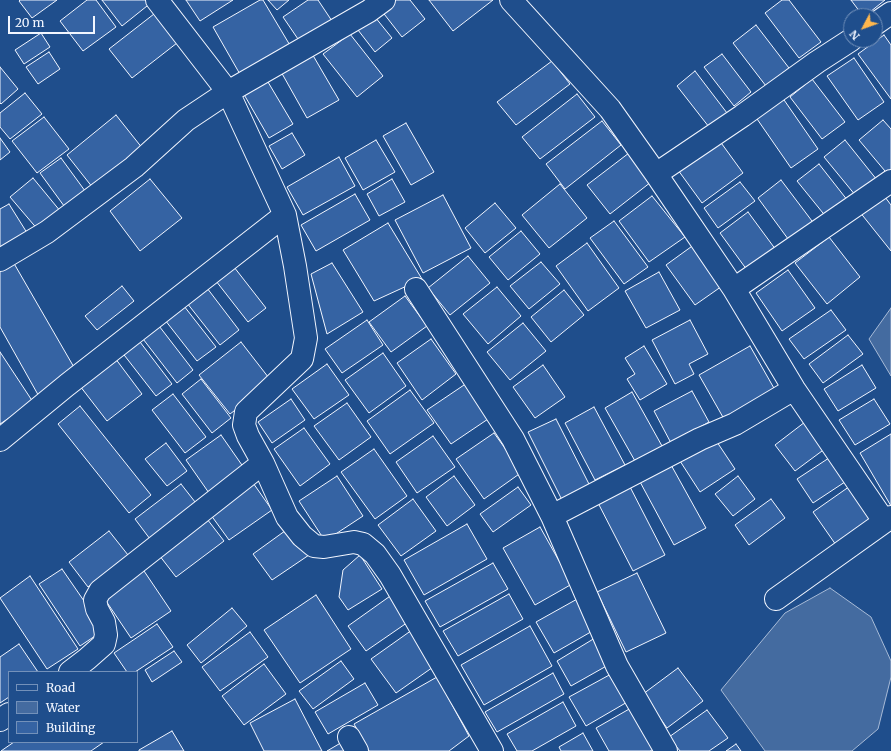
<!DOCTYPE html>
<style>
body{margin:0}
#map{position:relative;width:891px;height:751px;overflow:hidden;background:#1f4e8c;font-family:Merriweather,serif}
canvas{display:block}
.legend{position:absolute;left:8px;top:671px;width:130px;height:72px;box-sizing:border-box;background:#1f4e8c;border:1px solid #7391ba;margin:0;padding:5px 7px;list-style:none;font-size:12px;color:#f2f6ff}
.legend li{display:flex;align-items:center;gap:8px;height:20px}
.legend b{width:20px;border:1px solid #7391ba}
.north{position:absolute;left:843px;top:8px;width:40px;height:40px;box-sizing:border-box;background:#1f4e8c;border:1px solid #7391ba;border-radius:50%;rotate:229deg;font-size:11px;font-weight:700;line-height:16px;text-align:center;color:#f2f6ff}
.north::after{content:'';display:block;margin:auto;width:14px;height:18px;background:#ffb74d;clip-path:polygon(50% 0,100% 100%,50% 72%,0 100%)}
.scale{position:absolute;left:8px;top:16px;width:87px;height:18px;box-sizing:border-box;border:2px solid #f2f6ff;border-top:0;padding-left:5px;font-size:12px;line-height:14px;white-space:nowrap;color:#f2f6ff;-webkit-text-stroke:3px #1f4e8c;paint-order:stroke}
</style>
<div id="map">
<canvas width="891" height="751"></canvas>
<ul class="legend">
<li><b style="height:5px;background:#1f4e8c"></b>Road</li>
<li><b style="height:11px;background:#446ba0"></b>Water</li>
<li><b style="height:11px;background:#3563a3"></b>Building</li>
</ul>
<div class="north">N</div>
<div class="scale">20 m</div>
</div>
<script>
const c = document.querySelector('canvas').getContext('2d');
c.lineJoin = 'round';
function fill(path, color) { c.fillStyle = color; c.fill(path, 'evenodd'); }
const shape = rows => new Path2D(rows.map(r => 'M' + r).join(''));
function strokePath(path, color, width, dash) { c.strokeStyle = color; c.lineWidth = width; c.lineCap = dash ? 'butt' : 'round'; c.setLineDash(dash || []); c.stroke(path); }
const water = shape([
 [891,308,891,376,869,339,891,308],
 [830,588,871,617,891,661,891,677,878,729,852,751,765,751,721,690,785,613,830,588]
]);
const building = shape([
 [20,0,57,0,32,18,19,1,20,0],
 [87,0,96,0,116,27,83,51,60,21,87,0],
 [102,0,151,0,152,2,122,26,102,0],
 [186,0,233,0,200,21,186,0],
 [260,0,263,0,291,47,241,76,213,27,260,0],
 [268,0,289,0,277,10,268,0],
 [308,0,318,0,332,21,300,42,283,17,308,0],
 [393,0,410,0,425,19,402,37,381,10,393,0],
 [429,0,493,0,453,31,429,0],
 [782,0,789,0,821,42,799,58,765,13,782,0],
 [851,0,885,0,865,16,863,16,851,0],
 [154,14,177,43,132,78,109,49,154,14],
 [375,17,392,38,375,52,358,30,375,17],
 [756,25,789,68,766,86,733,43,756,25],
 [41,33,50,47,24,64,15,50,41,33],
 [350,34,383,76,357,97,323,54,350,34],
 [884,35,891,45,891,99,858,54,884,35],
 [49,52,60,69,38,84,26,67,49,52],
 [311,52,339,100,307,118,280,70,311,52],
 [722,54,751,92,734,106,704,67,722,54],
 [854,58,884,102,858,120,827,76,854,58],
 [552,61,570,84,516,125,497,102,552,61],
 [0,67,18,89,1,104,0,103,0,67],
 [695,71,727,113,709,127,677,86,695,71],
 [265,77,293,124,269,138,242,91,265,77],
 [812,79,845,122,822,139,790,97,812,79],
 [25,93,42,114,10,139,0,127,0,113,25,93],
 [577,94,595,117,540,159,522,137,577,94],
 [782,97,818,149,791,168,755,116,782,97],
 [116,115,143,149,93,188,67,155,116,115],
 [44,117,69,149,37,173,12,141,44,117],
 [883,120,891,129,891,176,890,177,859,140,883,120],
 [602,121,621,145,565,189,546,164,602,121],
 [406,123,434,172,411,185,383,136,406,123],
 [292,133,305,155,282,169,269,146,292,133],
 [0,138,10,152,0,160,0,138],
 [376,140,395,172,363,190,345,158,376,140],
 [719,140,743,173,702,203,678,170,719,140],
 [845,140,877,180,856,196,824,157,845,140],
 [629,153,651,182,610,214,587,185,629,153],
 [339,157,355,186,303,215,287,187,339,157],
 [61,158,88,195,67,210,40,173,61,158],
 [819,164,848,201,827,218,797,181,819,164],
 [33,178,61,212,39,231,10,197,33,178],
 [150,179,182,218,140,251,110,211,150,179],
 [392,179,405,202,379,216,367,194,392,179],
 [781,180,815,225,791,243,758,198,781,180],
 [740,182,755,201,718,228,704,208,740,182],
 [560,184,587,218,549,248,522,215,560,184],
 [882,193,891,205,891,251,859,211,882,193],
 [355,194,370,220,316,251,301,225,355,194],
 [443,195,471,248,423,273,395,220,443,195],
 [652,196,685,237,649,262,619,221,652,196],
 [495,203,516,228,485,253,465,228,495,203],
 [9,204,29,236,3,252,0,247,0,209,9,204],
 [748,212,776,250,747,270,720,233,748,212],
 [614,221,648,267,624,284,590,238,614,221],
 [388,223,422,279,374,301,343,250,388,223],
 [521,231,540,254,508,280,489,257,521,231],
 [829,237,860,277,827,304,795,263,829,237],
 [587,243,619,288,588,311,556,266,587,243],
 [695,244,725,284,695,305,666,265,695,244],
 [468,256,490,283,450,315,428,288,468,256],
 [12,260,75,369,41,400,0,327,0,267,12,260],
 [541,262,560,284,529,309,510,286,541,262],
 [332,263,363,312,327,334,311,274,332,263],
 [234,267,266,308,248,322,216,281,234,267],
 [788,270,815,308,782,331,756,293,788,270],
 [659,272,680,310,646,328,625,291,659,272],
 [122,286,134,301,97,330,85,316,122,286],
 [497,287,521,316,488,344,463,314,497,287],
 [207,288,239,330,220,345,187,303,207,288],
 [564,290,584,315,551,342,531,317,564,290],
 [405,296,427,326,391,352,369,322,405,296],
 [184,306,216,347,197,361,165,320,184,306],
 [831,310,846,330,804,359,789,339,831,310],
 [367,320,383,345,342,373,325,349,367,320],
 [690,320,708,354,689,364,694,374,675,384,652,340,690,320],
 [156,322,193,370,177,383,140,335,156,322],
 [523,323,546,351,510,380,487,352,523,323],
 [848,335,863,354,823,383,809,364,848,335],
 [137,338,172,384,156,396,121,351,137,338],
 [431,339,456,374,422,400,397,363,431,339],
 [241,342,272,382,230,414,199,375,241,342],
 [644,346,667,384,640,400,627,379,635,374,625,358,644,346],
 [750,346,775,390,724,419,699,375,750,346],
 [0,352,33,402,0,424,0,352],
 [383,353,406,386,369,413,345,380,383,353],
 [115,358,142,394,107,421,80,386,115,358],
 [327,364,349,395,314,419,292,389,327,364],
 [543,365,565,397,535,418,513,387,543,365],
 [862,365,876,388,838,411,824,389,862,365],
 [201,379,231,418,212,433,182,394,201,379],
 [467,383,491,417,451,444,427,410,467,383],
 [410,390,434,423,390,454,367,421,410,390],
 [692,391,709,422,671,443,654,411,692,391],
 [632,392,662,446,635,461,605,408,632,392],
 [173,394,206,437,185,453,152,410,173,394],
 [291,399,305,420,272,443,258,422,291,399],
 [874,399,890,424,855,445,839,420,874,399],
 [347,403,371,437,339,460,314,426,347,403],
 [80,406,151,495,129,513,58,424,80,406],
 [594,407,625,465,595,480,565,423,594,407],
 [556,419,590,486,562,500,528,432,556,419],
 [805,422,826,448,795,471,775,445,805,422],
 [304,428,330,464,300,486,274,449,304,428],
 [494,433,522,472,484,499,456,459,494,433],
 [891,434,891,506,860,453,891,434],
 [221,435,244,468,209,493,186,460,221,435],
 [433,436,455,467,417,493,396,462,433,436],
 [715,439,735,469,700,492,680,461,715,439],
 [166,443,187,471,167,486,145,459,166,443],
 [374,449,407,496,375,519,341,472,374,449],
 [835,454,851,478,813,503,797,479,835,454],
 [670,463,706,528,674,545,639,480,670,463],
 [337,476,363,516,325,541,299,501,337,476],
 [454,476,475,505,447,526,426,497,454,476],
 [738,476,755,499,733,516,715,494,738,476],
 [251,480,272,510,229,540,208,511,251,480],
 [628,483,665,555,633,571,596,499,628,483],
 [181,484,199,507,153,543,135,519,181,484],
 [853,484,876,518,836,545,813,512,853,484],
 [518,487,531,505,493,532,480,514,518,487],
 [413,499,436,531,401,556,378,525,413,499],
 [771,499,785,518,749,545,735,525,771,499],
 [204,515,224,541,176,577,156,551,204,515],
 [467,524,487,559,424,595,404,560,467,524],
 [540,527,572,584,535,605,503,548,540,527],
 [289,528,309,555,272,580,253,554,289,528],
 [109,531,128,555,88,587,69,562,109,531],
 [360,555,382,589,348,610,339,597,343,570,360,555],
 [493,563,508,589,440,627,425,601,493,563],
 [142,568,171,611,131,638,102,595,142,568],
 [62,569,104,630,80,646,39,584,62,569],
 [637,573,666,633,626,652,597,592,637,573],
 [30,576,78,649,47,669,0,598,30,576],
 [393,594,411,620,366,651,348,626,393,594],
 [509,594,523,619,458,656,443,631,509,594],
 [316,595,351,649,300,683,264,630,316,595],
 [579,598,596,629,554,653,536,622,579,598],
 [232,608,247,626,201,663,187,645,232,608],
 [157,624,173,647,135,672,127,672,114,653,157,624],
 [530,626,552,666,484,705,461,665,530,626],
 [412,630,436,665,396,693,371,659,412,630],
 [250,632,268,657,220,691,202,667,250,632],
 [595,638,610,664,571,686,557,661,595,638],
 [19,644,38,672,9,672,9,697,0,703,0,657,19,644],
 [174,651,182,662,152,682,145,670,174,651],
 [341,661,354,679,313,709,299,691,341,661],
 [264,664,286,694,244,725,222,696,264,664],
 [678,668,703,701,667,728,643,694,678,668],
 [553,673,564,694,497,732,485,712,553,673],
 [613,673,629,701,586,726,569,697,613,673],
 [437,677,469,736,449,751,369,751,354,724,437,677],
 [365,683,378,705,328,734,315,712,365,683],
 [295,699,322,751,264,751,250,723,295,699],
 [563,702,576,726,532,751,517,751,507,734,563,702],
 [631,708,654,749,650,751,609,751,596,728,631,708],
 [707,710,728,738,709,751,680,751,669,737,707,710],
 [172,731,184,751,139,751,139,750,172,731],
 [583,733,593,751,561,751,559,747,583,733],
 [344,741,350,751,327,751,344,741],
 [14,742,104,742,91,751,1,751,14,742],
 [736,744,741,751,726,751,736,744]
]);
const minor = shape([
 [157,0,228,92,285,215,295,266,306,338,302,359,246,412,244,425,248,436,263,463,287,517,302,536,314,546,324,547,354,542,363,544,375,554,390,575,492,751],
 [511,0,610,109,656,174,734,289,794,389,884,521],
 [875,24,891,13],
 [656,174,742,116,817,62,851,40],
 [0,260,47,232,134,167,186,120,228,92,369,11,384,0],
 [416,289,513,439,552,516,617,666,666,751],
 [734,289,891,181],
 [0,440,67,385,285,215],
 [552,516,700,439,735,424,794,389],
 [776,599,891,517],
 [70,672,87,659,104,644,106,635,104,622,97,609,95,600,100,591,263,463],
 [0,720,9,714],
 [349,737,357,751]
]);
fill(water, '#446ba0');
strokePath(water, '#a8bbd7', 1);
fill(building, '#3563a3');
strokePath(building, '#f2f6ff', 1);
strokePath(minor, '#f2f6ff', 24);
strokePath(minor, '#1f4e8c', 22);
</script>
